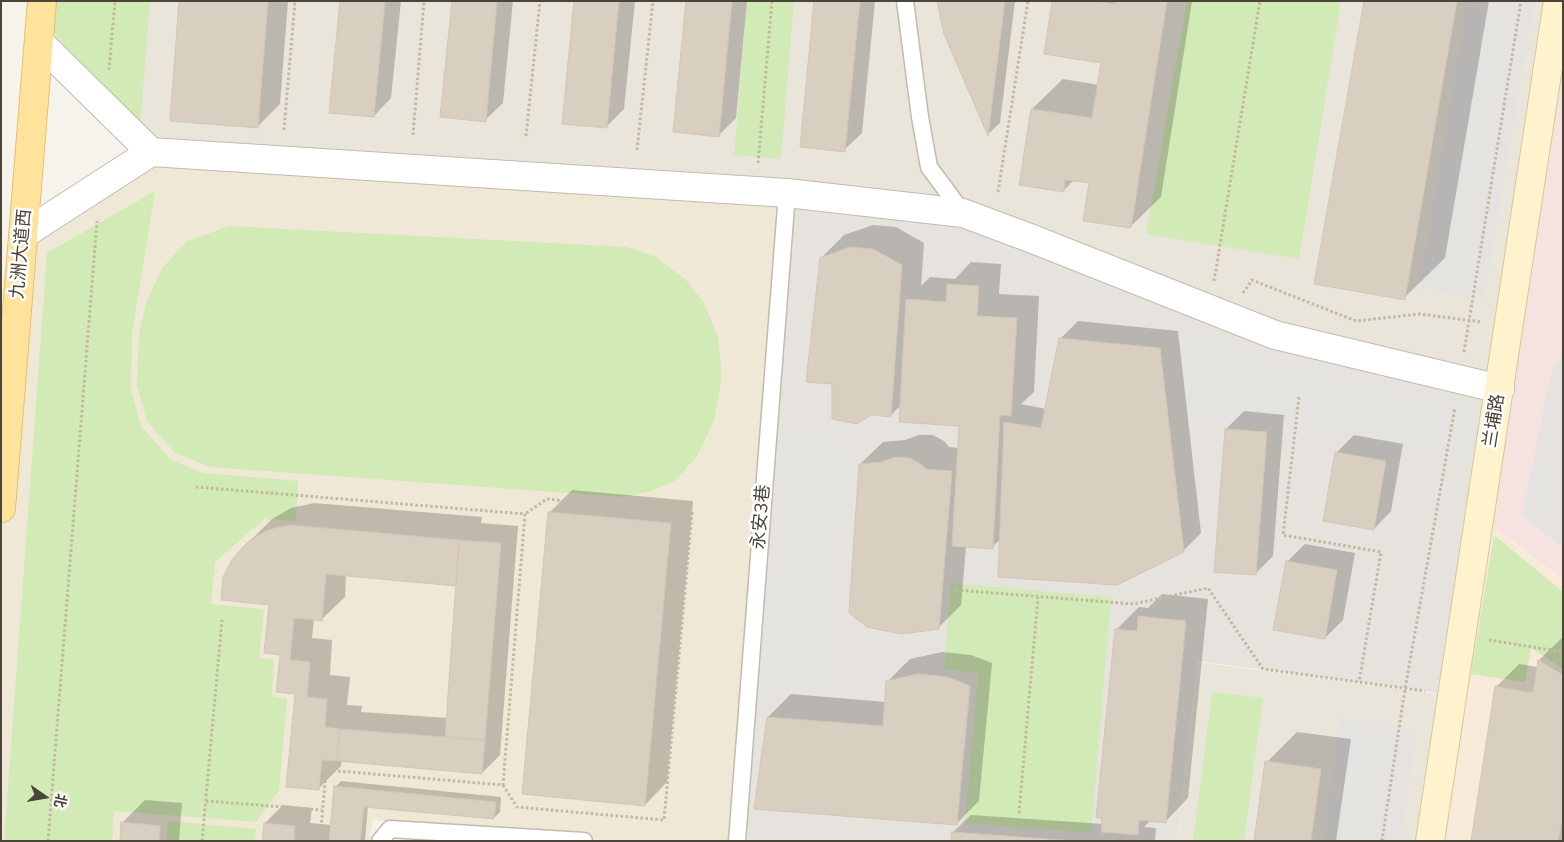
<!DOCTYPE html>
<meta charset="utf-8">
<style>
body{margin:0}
#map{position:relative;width:1564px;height:842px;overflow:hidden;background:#f6f3ec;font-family:"Nunito Sans","Noto Sans SC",sans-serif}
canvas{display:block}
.frame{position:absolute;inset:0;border:2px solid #4b4439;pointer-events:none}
.north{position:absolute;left:20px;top:772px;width:50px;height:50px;-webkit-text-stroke:4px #fff;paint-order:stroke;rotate:103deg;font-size:14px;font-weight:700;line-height:20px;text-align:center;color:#4b4439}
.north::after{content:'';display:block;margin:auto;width:18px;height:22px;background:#4b4439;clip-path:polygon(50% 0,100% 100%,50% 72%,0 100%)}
</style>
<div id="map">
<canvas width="1564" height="842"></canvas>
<div class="frame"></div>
<div class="north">北</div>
</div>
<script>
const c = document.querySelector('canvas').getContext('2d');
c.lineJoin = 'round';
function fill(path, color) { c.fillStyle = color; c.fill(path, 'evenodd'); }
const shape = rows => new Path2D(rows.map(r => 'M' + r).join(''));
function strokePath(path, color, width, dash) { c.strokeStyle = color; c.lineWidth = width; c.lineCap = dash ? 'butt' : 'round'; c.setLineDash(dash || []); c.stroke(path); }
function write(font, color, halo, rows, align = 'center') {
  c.font = font + ' "Nunito Sans","Noto Sans SC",sans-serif'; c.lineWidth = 5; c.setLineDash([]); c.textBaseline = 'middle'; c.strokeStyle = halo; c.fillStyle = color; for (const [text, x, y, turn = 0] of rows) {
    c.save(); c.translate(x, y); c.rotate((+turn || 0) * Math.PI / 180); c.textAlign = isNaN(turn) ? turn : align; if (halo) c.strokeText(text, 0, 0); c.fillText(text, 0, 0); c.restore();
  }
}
const residential = shape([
 [42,1,1557,1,1499,388,151,152,39,42],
 [1198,662,1452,696,1430,841,1177,841]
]);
const commercial = shape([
 [1480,516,1563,581,1563,841,1430,841]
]);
const industrial = shape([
 [788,193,962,213,1275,336,1499,389,1452,695,1198,661,1177,841,737,841]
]);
const education = shape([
 [151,153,787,193,737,841,615,841,372,820,370,841,1,841,1,513,24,235]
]);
const medical = shape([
 [1563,1,1563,580,1480,516]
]);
const green = shape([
 [55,1,150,1,140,128,53,32],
 [747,1,794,1,781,159,734,155],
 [1187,1,1341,1,1299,259,1146,234],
 [155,191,132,334,131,390,141,426,171,460,203,473,298,481,296,521,264,519,215,562,211,604,264,609,259,658,274,660,272,696,287,699,279,790,256,822,114,811,112,841,4,841,47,253],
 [229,226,627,247,656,257,686,280,704,303,718,338,722,377,714,421,697,456,676,480,651,491,624,497,210,467,174,452,147,421,137,386,139,335,146,303,163,267,187,241],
 [1494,535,1563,592,1563,669,1531,648,1525,682,1471,674],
 [951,583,1111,597,1091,833,965,823,978,673,944,669],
 [1212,692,1263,698,1244,841,1193,841],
 [168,821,256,829,255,841,166,841]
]);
const parking = shape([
 [1467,1,1534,1,1484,300,1419,289],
 [1173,312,1264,355,1483,405,1472,470,1272,424,1182,417],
 [1563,350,1563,548,1522,515,1551,372],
 [777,429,856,435,834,702,755,696],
 [1340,716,1417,730,1400,841,1323,841]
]);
const shadow = shape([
 [180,1,288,1,280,104,257,127],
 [341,1,401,1,391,98,374,116],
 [453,1,513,1,503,103,485,120],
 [575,1,635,1,624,109,606,127],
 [687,1,747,1,736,118,718,136],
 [815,1,875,1,862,133,844,150],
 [938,1,1015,1,1000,123,988,134,945,34],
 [1053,1,1192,1,1161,197,1130,227,1090,182,1074,180,1063,191,1032,109,1063,79,1099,85,1103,62],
 [1365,1,1489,1,1445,258,1404,298],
 [873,225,896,227,924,243,921,286,930,277,955,279,971,262,1001,264,999,294,1039,296,1034,392,1021,404,1046,409,1060,339,1078,321,1178,331,1201,533,1183,551,1001,539,992,547,966,546,961,605,938,628,860,464,883,442,905,440,919,435,933,435,944,441,949,447,959,448,960,424,901,405,890,416,833,383,821,258,844,235],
 [1244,411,1284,415,1273,556,1255,574,1226,429],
 [1354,435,1403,444,1391,511,1374,529,1336,453],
 [572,490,693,501,667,782,645,805,549,513],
 [314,503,482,517,481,523,518,526,500,755,482,773,342,761,341,766,318,789,296,692,281,654,270,604,248,543,272,519,291,508],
 [346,575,458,582,448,718,361,712,362,706,347,705,350,677,330,675,332,640,312,638,314,619,322,619,345,597],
 [1305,544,1355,553,1343,620,1325,638,1287,562],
 [1162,594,1208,599,1188,798,1166,821,1151,820,1144,827,1156,828,1155,841,953,841,953,832,971,815,1103,824,1116,630,1139,607,1148,608],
 [1562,638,1563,841,1472,841,1496,687,1519,664,1538,667,1539,660],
 [942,652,971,655,992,663,979,801,956,824,768,717,791,694,886,702,887,682,910,659],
 [1297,732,1351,739,1336,841,1255,841,1267,762],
 [341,781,501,797,500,812,494,818,368,806,365,841,263,841,265,823,283,805,312,808,310,823,332,825,335,787],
 [145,800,182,803,179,841,121,841,122,823]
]);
const building = shape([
 [179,1,268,1,258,128,170,121,179,1],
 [340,1,385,1,374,117,329,113,340,1],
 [452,1,497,1,486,122,440,117,452,1],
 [574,1,619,1,607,128,562,124,574,1],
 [686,1,732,1,719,137,673,132,686,1],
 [814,1,860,1,845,152,800,147,814,1],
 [937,1,1005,1,988,136,944,34,937,1],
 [1052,1,1095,1,1116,4,1116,1,1167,1,1131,228,1083,221,1089,183,1065,180,1064,192,1019,185,1031,109,1092,118,1101,63,1044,54,1052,1],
 [1364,1,1457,1,1405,300,1314,284,1364,1],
 [849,247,873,249,902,265,891,417,871,415,857,424,832,419,832,384,806,382,820,258,849,247],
 [947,284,979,286,977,316,1017,318,1011,416,1000,415,993,549,952,546,959,426,899,422,906,299,946,302,947,284],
 [1059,338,1160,348,1184,552,1117,585,998,577,1004,422,1041,428,1059,338],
 [1225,429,1267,432,1256,575,1214,572,1225,429],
 [1335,452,1386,461,1374,530,1323,521,1335,452],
 [895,457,910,458,921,464,926,469,952,471,939,629,902,634,886,631,867,627,849,613,859,464,881,462,895,457],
 [548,512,671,523,645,806,522,794,548,512],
 [290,525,459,540,456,586,326,574,322,621,294,618,290,660,310,662,307,697,327,699,325,727,340,729,337,761,322,760,319,790,286,787,295,694,276,692,280,655,264,653,269,605,221,600,223,577,233,558,248,542,267,530,290,525],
 [459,540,501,543,485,740,445,737,459,540],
 [1286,561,1337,570,1325,639,1273,630,1286,561],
 [1138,616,1186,621,1166,823,1139,820,1138,835,1101,832,1102,818,1096,818,1115,629,1137,631,1138,616],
 [1538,660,1563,675,1563,813,1558,841,1471,841,1495,686,1533,693,1538,660],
 [918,674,948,677,970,686,957,825,754,809,767,717,883,726,886,681,918,674],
 [340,729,485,740,482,774,337,761,340,729],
 [1265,761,1321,769,1311,841,1254,841,1265,761],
 [334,786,496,802,494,819,364,807,360,841,329,841,334,786],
 [121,822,160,826,159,841,120,841,121,822],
 [264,823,295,826,294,841,262,841,264,823],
 [952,832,1075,841,951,841,952,832]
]);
const path = shape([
 [109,70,115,1],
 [284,130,295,1],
 [413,135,424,1],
 [526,136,540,1],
 [637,150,653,1],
 [758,163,772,1],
 [998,192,1028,1],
 [1214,281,1260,1],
 [1243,293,1252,280,1356,321,1420,314,1482,322],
 [1464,352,1521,1],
 [1299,397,1283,535,1381,552,1359,682],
 [196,487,525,514,503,785,326,770,320,841],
 [956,590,1133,604,1208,588,1263,669,1425,691],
 [1489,640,1563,652],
 [503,785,517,807,664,820,692,513,547,499,525,514],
 [206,801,322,810],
 [1019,813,1038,597],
 [48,841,97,221],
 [202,841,222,620],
 [1382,841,1405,689,1455,407]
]);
const lane = shape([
 [905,1,920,117,929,167,963,213],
 [380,841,390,829,584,841],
 [737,841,787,193]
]);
const street = shape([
 [151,152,787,193,963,213,1030,238,1275,335,1500,389],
 [24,234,151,152,39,42]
]);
const secondary = shape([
 [1430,841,1558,1]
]);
const primary = shape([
 [1,508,42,1]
]);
const streetNames = [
 ["九洲大道西",22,254,-85],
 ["兰埔路",1495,421,-81],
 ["永安3巷",762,517,-85]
];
fill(residential, '#eae5da');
fill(commercial, '#f7ead8');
fill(industrial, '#e6e2dd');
fill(education, '#efe8d6');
fill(medical, '#f6e3e0');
fill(green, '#d2eab5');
fill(parking, '#e5e3e0');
fill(shadow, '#0003');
fill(building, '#d8cfc1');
strokePath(building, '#d3c7b4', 1);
strokePath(lane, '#c2bbae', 19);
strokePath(street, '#c2bbae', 30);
strokePath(secondary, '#d6c79b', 30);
strokePath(primary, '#e6c16a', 30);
strokePath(path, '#c4b79f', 3, [2.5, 2.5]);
strokePath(lane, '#fff', 16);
strokePath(street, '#fff', 28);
strokePath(secondary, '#fff3cd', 28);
strokePath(primary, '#ffe39c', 28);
write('18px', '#4b4439', '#fff', streetNames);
</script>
